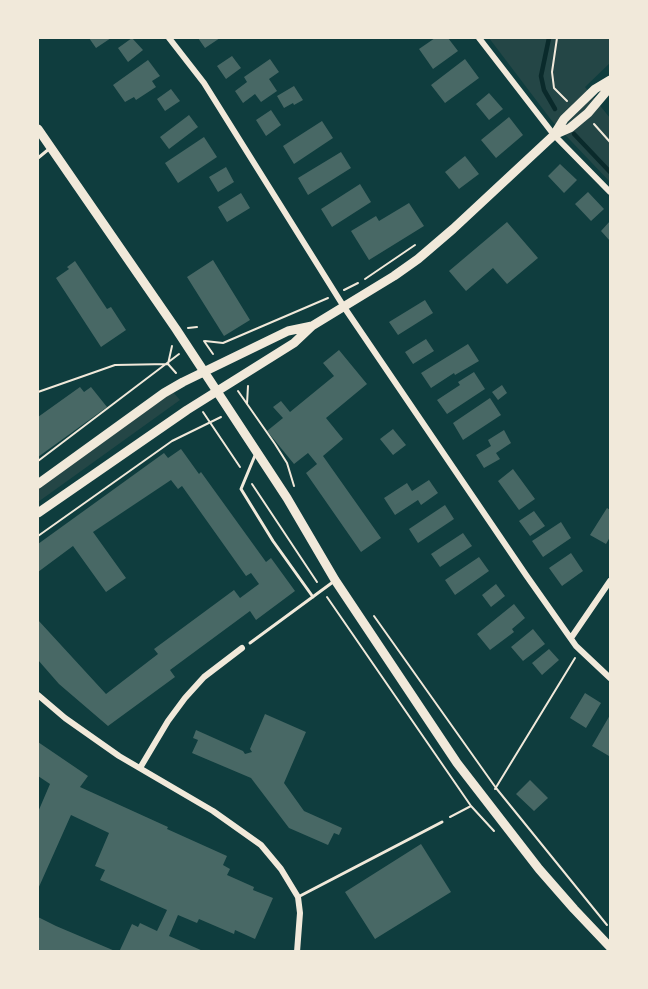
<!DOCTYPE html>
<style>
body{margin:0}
#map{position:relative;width:648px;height:989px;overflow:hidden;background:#0f3d3e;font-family:"IBM Plex Sans",sans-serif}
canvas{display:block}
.frame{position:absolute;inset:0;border:39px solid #f1e9da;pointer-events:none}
</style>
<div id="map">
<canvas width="648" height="989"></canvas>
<div class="frame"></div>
</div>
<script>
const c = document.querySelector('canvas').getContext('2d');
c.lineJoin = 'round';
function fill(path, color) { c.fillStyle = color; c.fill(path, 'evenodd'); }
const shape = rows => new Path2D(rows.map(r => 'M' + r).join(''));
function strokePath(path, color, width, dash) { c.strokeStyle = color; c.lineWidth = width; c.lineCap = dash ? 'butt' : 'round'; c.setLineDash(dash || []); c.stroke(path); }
const green = shape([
 [489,38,610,38,610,63,585,87,610,118,610,182,552,121],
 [173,392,180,400,38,502,38,488]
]);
const stream = shape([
 [549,38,541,76,544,90,555,109],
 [574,134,610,172]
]);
const building = shape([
 [89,38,111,38,96,48],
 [132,38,143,50,128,62,118,48],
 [198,38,220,38,205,48],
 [435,38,448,38,458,51,433,69,419,49],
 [232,56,241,68,226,79,217,66],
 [270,59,279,72,269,79,277,91,261,102,255,94,243,103,235,91,247,82,244,77],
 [465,59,479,78,445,103,431,85],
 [148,60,160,76,152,81,156,87,136,100,134,97,125,102,113,85],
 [294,86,303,100,294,105,293,103,284,108,277,96],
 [171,89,180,101,165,111,157,99],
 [489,93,503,109,489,120,476,104],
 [271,110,281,125,266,136,256,120],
 [189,115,198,127,169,149,160,137],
 [509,117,523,135,496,158,481,140],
 [322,121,333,138,294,164,283,146],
 [204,137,217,157,178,183,165,163],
 [341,152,351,168,308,195,298,178],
 [465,156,479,174,459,189,445,172],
 [560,164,577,180,564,193,548,176],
 [226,167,234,182,218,192,209,177],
 [360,184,371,202,332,227,321,209],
 [588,192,604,209,591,221,575,204],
 [241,193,250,208,227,222,218,207],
 [409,203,424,226,369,260,351,231,376,216,379,221],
 [610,221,610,241,601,231],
 [507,222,538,258,507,284,493,268,466,291,449,271],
 [213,260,250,320,224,336,187,277],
 [75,261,107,309,111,307,126,330,101,347,56,278,69,269,67,267],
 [425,300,433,313,398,335,389,322],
 [426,339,434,351,413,364,405,352],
 [468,344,479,361,455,375,454,373,431,388,421,373],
 [339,350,367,384,326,418,343,439,323,456,381,538,361,552,306,473,317,464,308,453,294,464,267,431,283,418,273,407,281,401,290,412,334,376,323,363],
 [474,372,485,389,447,414,437,400,460,385,458,382],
 [502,385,507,393,498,400,492,392],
 [80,387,84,392,91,387,107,407,38,457,38,417],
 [490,398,501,415,463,440,453,423],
 [393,429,406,445,393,455,380,439],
 [504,430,511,443,496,453,500,459,484,468,476,455,491,446,488,440],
 [181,449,199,474,201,472,266,562,271,558,295,591,256,620,250,611,170,670,175,677,108,726,59,684,38,660,38,620,106,694,158,654,154,649,234,590,240,598,259,584,251,573,246,576,182,486,178,489,171,480,93,532,126,578,106,592,73,546,38,572,38,544,164,453,168,458],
 [513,469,535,499,519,510,498,481],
 [429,480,438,493,421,505,418,500,395,515,384,498,407,483,412,491],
 [445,505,454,519,418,543,409,529],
 [607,508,610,510,610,537,606,544,590,535],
 [534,511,545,526,530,536,519,521],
 [561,522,571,538,543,557,532,541],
 [463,533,472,546,440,567,431,554],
 [571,553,583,571,562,586,549,568],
 [479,557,489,571,455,595,445,580],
 [496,584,505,596,491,607,482,595],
 [514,604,525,618,512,629,514,632,490,650,477,634],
 [533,629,545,644,523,661,511,647],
 [549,649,559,660,542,675,532,663],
 [585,693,601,703,586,728,570,718],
 [265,714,306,732,284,783,304,811,342,828,339,835,334,833,328,845,289,828,251,778,192,753,198,740,193,738,196,730,243,751,245,754,252,752,250,749],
 [610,715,610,754,609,756,592,746],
 [38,742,88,776,80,787,168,827,167,829,227,856,223,865,230,869,227,875,254,887,253,890,273,898,255,939,235,930,234,934,199,919,197,923,178,915,169,936,203,951,120,950,132,924,138,927,140,923,157,931,167,910,100,880,105,870,95,866,109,833,71,815,38,889,38,812,50,784,38,776],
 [530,780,548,798,534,811,516,794],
 [421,844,451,892,375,939,345,892],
 [38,917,56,926,115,951,38,951]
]);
const path = shape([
 [557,38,552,72,554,88,567,101],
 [594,124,610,142],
 [365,279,415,245],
 [344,290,358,283],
 [188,328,197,327],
 [204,341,213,354],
 [205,341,223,343,328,298],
 [168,364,176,373],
 [168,364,172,346],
 [238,391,275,444,287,463,294,486],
 [38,392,115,365,168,364],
 [247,404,248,386],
 [203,412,240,467],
 [38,461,179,354],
 [252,484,317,582],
 [38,536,172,441,221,417],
 [327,597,471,806,494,831],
 [374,616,496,788,607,925],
 [495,789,575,658],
 [450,817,471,806]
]);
const service = shape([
 [38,158,49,149],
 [256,453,241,489,273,541,313,597],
 [250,643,333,582],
 [298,897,442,822]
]);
const minor = shape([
 [169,38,204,83,344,307,526,575,576,646,610,678],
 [479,38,554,135,610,192],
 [571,638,610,581],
 [38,695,65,718,119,756,213,811,261,845,281,869,298,897,300,913,297,952],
 [140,768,168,721,185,698,204,677,242,648]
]);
const secondary = shape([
 [38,129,176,329,287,498,335,580,457,763,539,869,574,909,610,947],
 [554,135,570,128,588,113,610,87],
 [38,484,164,393,183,382,288,331,312,326],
 [38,513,187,410,294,343,312,326,394,276,418,259,453,229,554,135,564,119,595,89,610,80]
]);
fill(green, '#244646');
strokePath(stream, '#0a2a2b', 4.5);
fill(building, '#486865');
strokePath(path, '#f1e9da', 2);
strokePath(service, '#f1e9da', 3);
strokePath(minor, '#f1e9da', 6);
strokePath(secondary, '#f1e9da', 9);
</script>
